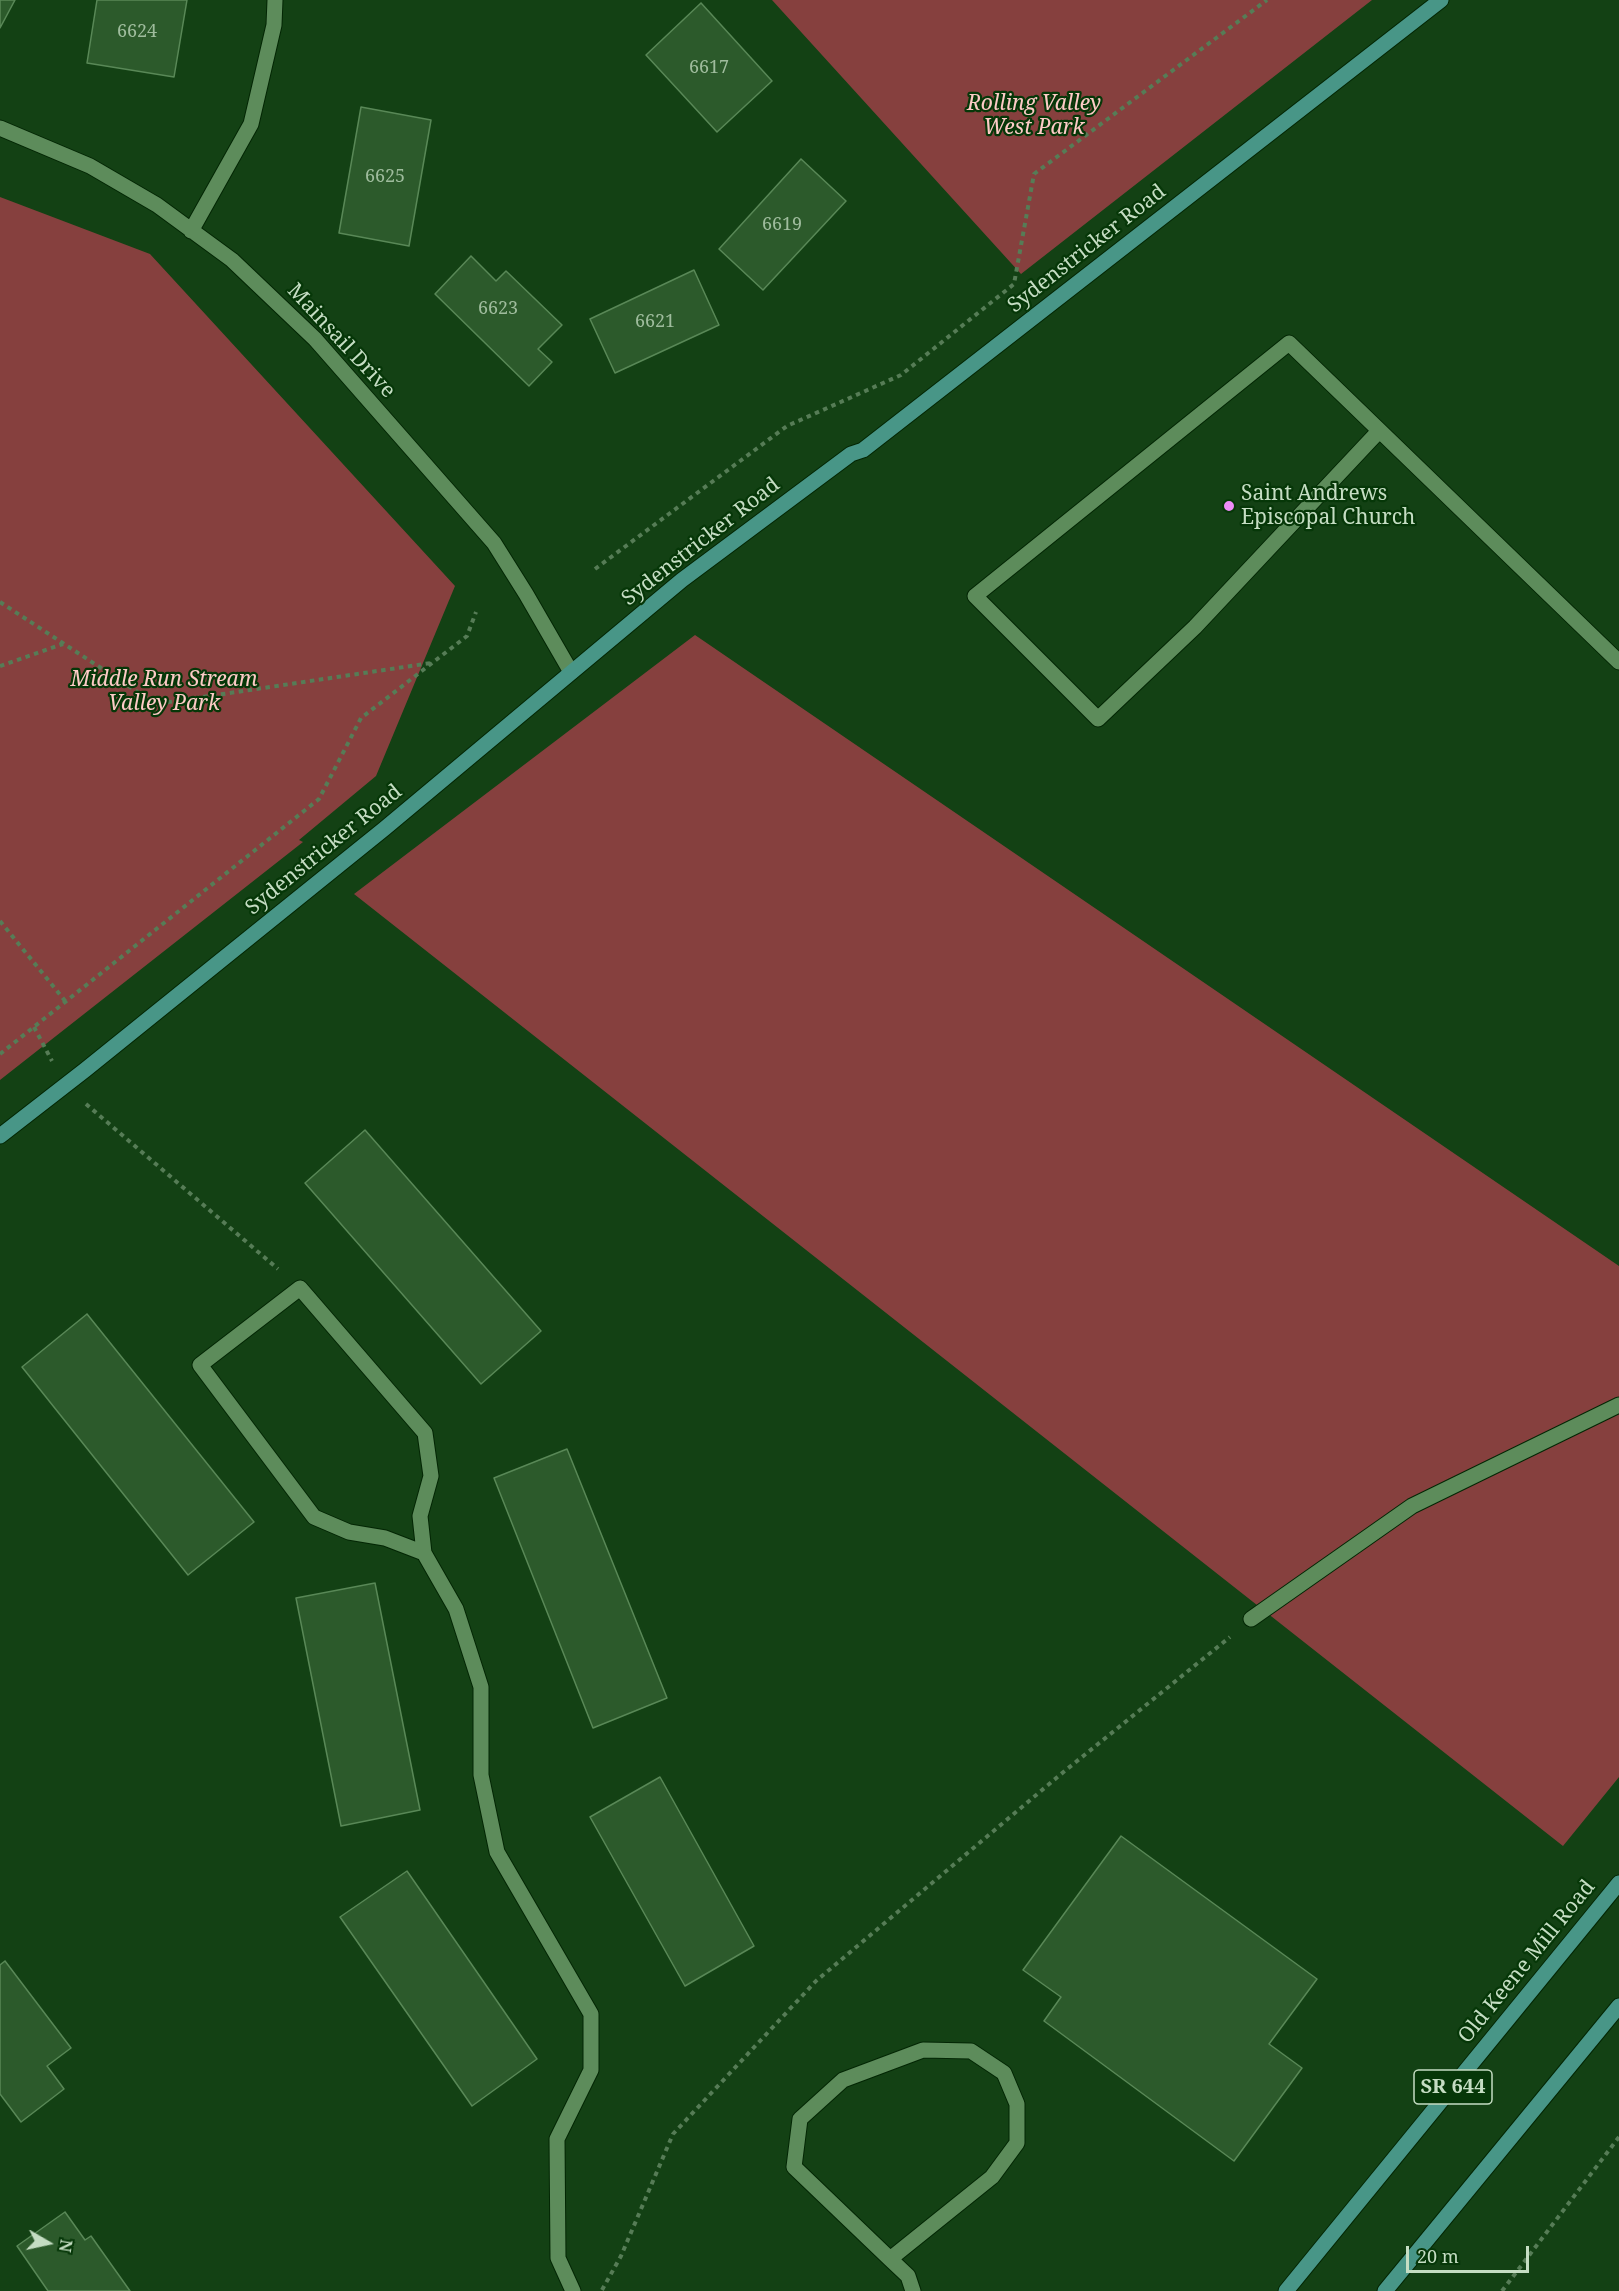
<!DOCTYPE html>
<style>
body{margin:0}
#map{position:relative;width:1619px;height:2291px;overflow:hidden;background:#134114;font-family:"Noto Serif",serif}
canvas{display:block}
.north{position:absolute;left:18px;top:2213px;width:60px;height:60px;-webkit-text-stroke:4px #063708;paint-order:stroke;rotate:99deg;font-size:16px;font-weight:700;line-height:24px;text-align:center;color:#c5ddc3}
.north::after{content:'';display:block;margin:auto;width:21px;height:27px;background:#c5ddc3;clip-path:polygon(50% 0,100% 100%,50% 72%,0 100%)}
.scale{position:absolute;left:1406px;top:2246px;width:123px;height:27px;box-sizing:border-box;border:3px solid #c5ddc3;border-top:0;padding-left:8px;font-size:18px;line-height:21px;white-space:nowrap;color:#c5ddc3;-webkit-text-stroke:4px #063708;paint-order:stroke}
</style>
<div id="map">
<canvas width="1619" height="2291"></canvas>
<div class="north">N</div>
<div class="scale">20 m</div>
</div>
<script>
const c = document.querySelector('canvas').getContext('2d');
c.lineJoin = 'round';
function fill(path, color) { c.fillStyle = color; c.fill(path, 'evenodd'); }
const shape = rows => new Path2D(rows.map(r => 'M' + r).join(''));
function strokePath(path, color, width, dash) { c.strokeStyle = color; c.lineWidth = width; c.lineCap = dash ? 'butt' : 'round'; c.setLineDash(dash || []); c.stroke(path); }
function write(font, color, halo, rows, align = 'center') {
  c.font = font + ' "Noto Serif",serif'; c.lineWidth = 4.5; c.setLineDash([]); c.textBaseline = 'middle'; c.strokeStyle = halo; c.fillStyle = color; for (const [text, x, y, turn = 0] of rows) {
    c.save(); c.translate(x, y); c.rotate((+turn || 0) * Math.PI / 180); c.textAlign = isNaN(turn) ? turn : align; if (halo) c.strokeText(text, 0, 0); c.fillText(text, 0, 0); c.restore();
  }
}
const green = shape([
 [772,0,1372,0,1021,274],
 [0,197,150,254,455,586,376,776,299,840,303,842,0,1080],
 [695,635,1619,1266,1619,1777,1563,1846,354,894]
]);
const building = shape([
 [0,0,15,0,0,28,0,0],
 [97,0,187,0,174,77,87,63,97,0],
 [701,3,772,81,717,132,646,55,701,3],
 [361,107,431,120,409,246,339,233,361,107],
 [801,159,846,201,763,290,719,249,801,159],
 [471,256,496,281,506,271,562,325,538,349,552,362,529,386,435,294,471,256],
 [694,270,719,325,615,373,590,319,694,270],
 [365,1130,541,1331,481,1384,305,1183,365,1130],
 [87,1314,254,1522,188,1575,22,1367,87,1314],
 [567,1449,667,1698,593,1728,494,1478,567,1449],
 [375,1583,420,1810,341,1826,296,1598,375,1583],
 [660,1777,754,1946,685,1986,590,1817,660,1777],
 [1121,1836,1317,1979,1269,2044,1302,2068,1234,2161,1044,2021,1061,1997,1023,1970,1121,1836],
 [407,1871,537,2059,472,2106,340,1917,407,1871],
 [5,1961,71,2048,47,2066,64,2089,21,2122,0,2094,0,1965,5,1961],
 [65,2212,85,2240,91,2236,130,2291,48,2291,17,2246,65,2212]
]);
const path = shape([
 [595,569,787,426,901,375,1014,284,1034,174,1267,0],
 [0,602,156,704,431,663],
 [0,666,63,644],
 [0,921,66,1002],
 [34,1027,52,1061],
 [0,1054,319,799,361,718,467,636,476,612],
 [86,1104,278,1269],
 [602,2290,621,2256,673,2134,816,1981,1061,1774,1230,1637],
 [1502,2291,1619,2137]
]);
const minor = shape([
 [0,128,90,166,157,205,232,260,315,339,494,543,526,594,571,672],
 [191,231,251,124,274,25,275,0],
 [1379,431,1195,627,1098,719,975,596,1289,343,1619,662],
 [424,1553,385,1538,349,1532,314,1517,200,1365,300,1288,425,1433,431,1476,420,1516,424,1553,456,1609,481,1687,481,1775,497,1852,591,2014,591,2070,557,2139,558,2258,573,2291],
 [1251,1619,1412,1506,1619,1405],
 [890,2259,992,2177,1017,2143,1017,2104,1004,2073,971,2051,923,2050,843,2080,800,2119,794,2167,890,2259,908,2276,913,2291]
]);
const major = shape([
 [0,1136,85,1070,384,829,682,580,851,454,863,450,1441,0],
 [1286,2291,1619,1883],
 [1385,2291,1619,2006]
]);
const markers = [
 [1229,506,6,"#ee8cf8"]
];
const numberNames = [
 ["6624",137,32],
 ["6617",709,68],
 ["6625",385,177],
 ["6619",782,225],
 ["6623",498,309],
 ["6621",655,322]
];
const shields = [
 [1453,2087,78]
];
const shieldNames = [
 ["SR 644",1453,2087]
];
const parkNames = [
 ["Rolling Valley",1034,104],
 ["West Park",1034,128],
 ["Middle Run Stream",164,680],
 ["Valley Park",164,704]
];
const streetNames = [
 ["Sydenstricker Road",1087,249,-38],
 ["Mainsail Drive",341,341,47],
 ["Sydenstricker Road",701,542,-38],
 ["Sydenstricker Road",324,850,-39],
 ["Old Keene Mill Road",1527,1962,-51]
];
const poiNames = [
 ["Saint Andrews",1241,494],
 ["Episcopal Church",1241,518]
];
fill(green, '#86403e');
fill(building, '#2c5a2b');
strokePath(building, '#598857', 1.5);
strokePath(minor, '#032604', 17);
strokePath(major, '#032604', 17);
strokePath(path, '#567c56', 4, [4.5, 4.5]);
strokePath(minor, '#5d8c5b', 15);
strokePath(major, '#489687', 15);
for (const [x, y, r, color] of markers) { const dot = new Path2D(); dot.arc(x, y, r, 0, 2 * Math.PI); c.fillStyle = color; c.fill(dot); strokePath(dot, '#063708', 2); }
write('18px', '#9fbc9d', null, numberNames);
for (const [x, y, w] of shields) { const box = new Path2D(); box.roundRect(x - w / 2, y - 17, w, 34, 4.5); c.fillStyle = '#063708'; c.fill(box); strokePath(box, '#c5ddc3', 1.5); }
write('bold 20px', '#c5ddc3', null, shieldNames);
write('italic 21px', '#fecbc7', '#063708', parkNames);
write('21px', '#c5ddc3', '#063708', streetNames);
write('21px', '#c5ddc3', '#063708', poiNames, 'left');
</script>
